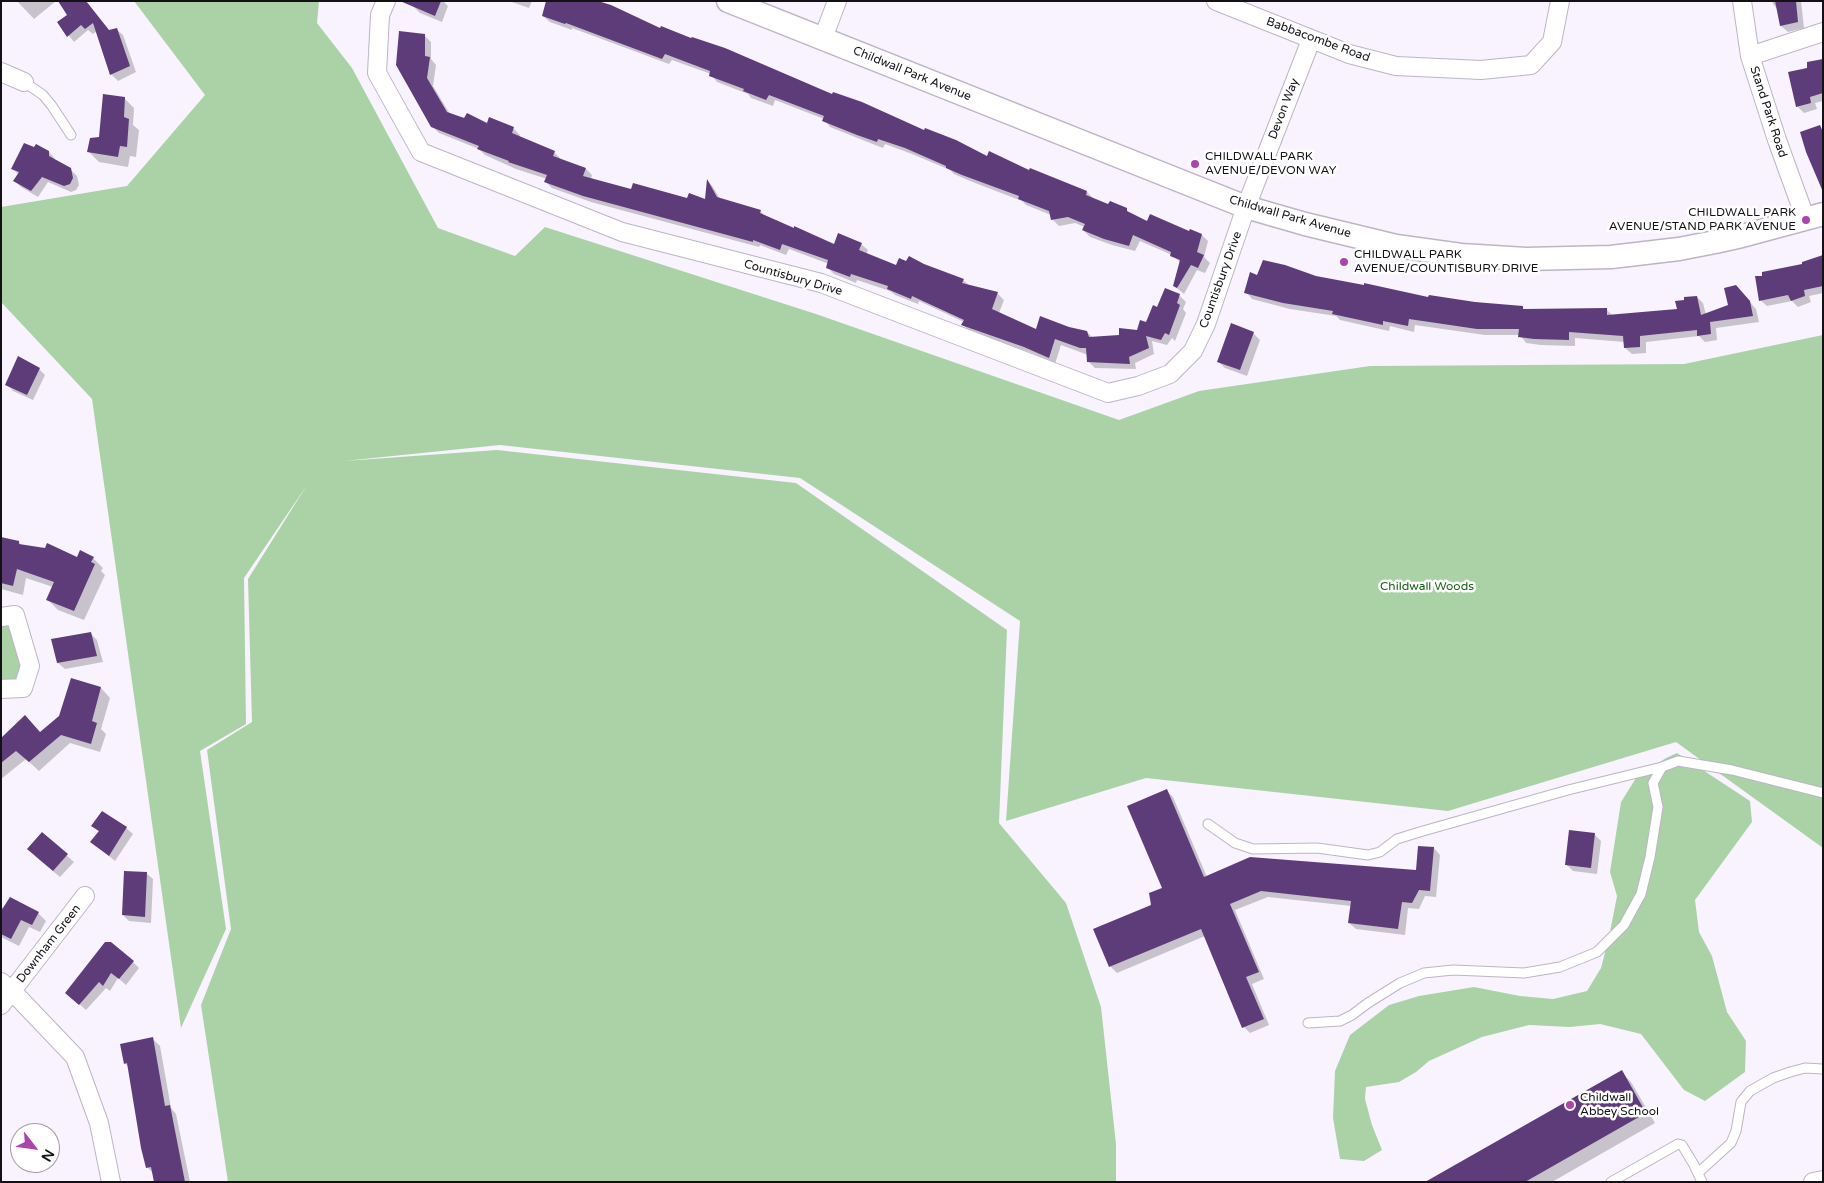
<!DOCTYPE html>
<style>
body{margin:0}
#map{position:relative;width:1824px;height:1183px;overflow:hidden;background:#f9f3ff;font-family:"Varela Round",sans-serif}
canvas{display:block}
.frame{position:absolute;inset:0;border:2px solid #131016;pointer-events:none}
.north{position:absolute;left:10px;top:1123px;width:50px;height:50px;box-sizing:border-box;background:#fff;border:1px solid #a19fa2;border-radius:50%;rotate:120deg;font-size:14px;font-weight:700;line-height:20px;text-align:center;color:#131016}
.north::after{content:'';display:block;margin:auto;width:18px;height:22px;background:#ad44a7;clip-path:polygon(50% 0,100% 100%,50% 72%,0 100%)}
</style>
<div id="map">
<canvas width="1824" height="1183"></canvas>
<div class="frame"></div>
<div class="north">N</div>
</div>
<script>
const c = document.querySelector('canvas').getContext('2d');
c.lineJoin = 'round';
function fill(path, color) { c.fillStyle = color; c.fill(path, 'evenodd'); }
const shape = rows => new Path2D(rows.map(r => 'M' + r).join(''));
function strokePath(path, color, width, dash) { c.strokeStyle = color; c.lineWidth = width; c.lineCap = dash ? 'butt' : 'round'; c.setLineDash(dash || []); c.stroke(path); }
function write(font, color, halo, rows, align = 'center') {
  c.font = font + ' "Varela Round",sans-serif'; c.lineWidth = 5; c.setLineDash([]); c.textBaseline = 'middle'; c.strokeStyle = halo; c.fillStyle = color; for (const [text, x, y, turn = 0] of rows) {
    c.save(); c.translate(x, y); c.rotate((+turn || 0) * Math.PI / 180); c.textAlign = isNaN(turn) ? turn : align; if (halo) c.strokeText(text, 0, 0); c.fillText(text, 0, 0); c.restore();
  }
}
const green = shape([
 [134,1,319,1,317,23,352,68,438,228,515,256,545,227,816,314,1119,420,1199,391,1370,366,1684,364,1823,335,1823,848,1676,742,1448,811,1146,778,1006,821,1020,621,800,478,500,445,344,461,497,450,796,483,1007,630,999,823,1066,903,1101,1007,1116,1144,1116,1182,228,1182,201,1005,231,929,207,750,252,722,248,579,307,485,244,578,246,724,200,751,226,929,181,1028,92,399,1,302,1,207,127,186,205,95],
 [15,615,30,666,23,688,1,688,1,617],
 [1677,753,1750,801,1752,822,1695,900,1699,932,1712,956,1727,1012,1746,1041,1745,1072,1705,1101,1684,1090,1641,1034,1600,1024,1570,1027,1529,1025,1482,1037,1429,1061,1416,1072,1399,1082,1366,1087,1365,1099,1372,1125,1382,1150,1364,1161,1340,1159,1333,1118,1335,1071,1350,1035,1389,1005,1419,996,1474,987,1520,996,1553,999,1587,991,1601,968,1609,937,1617,896,1610,872,1621,802,1636,778,1666,758]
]);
const shadow = shape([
 [17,1,56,1,34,19],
 [59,1,86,1,109,31,116,29,123,35,136,72,118,81,111,74,97,31,93,34,88,30,74,42,58,22,68,16],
 [415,1,443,1,448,6,442,22,420,13,413,6],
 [509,1,532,1,529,8],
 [1772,1,1801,1,1804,28,1788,32,1781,26,1778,10,1773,4],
 [543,16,661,30,988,158,1087,192,1093,198,1108,205,1126,210,1131,215,1148,223,1189,232,1190,231,1202,235,1208,241,1204,257,1210,263,1205,273,1197,270,1184,294,1174,286,1181,263,1172,255,1140,241,1135,251,1112,245,1090,237,1083,230,1085,227,1075,223,1059,226,1052,219,1051,215,1026,205,1022,201,970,181,954,174,950,170,912,154,885,144,883,148,865,141,830,127,824,119,775,100,773,106,751,98,748,94,717,82,711,74,672,60,669,64,572,28,572,30,550,22],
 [424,35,431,42,431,59,436,65,433,86,450,114,488,124,513,128,520,135,519,137,554,152,560,158,560,160,586,169,592,175,591,179,632,190,688,200,706,200,708,181,713,187,720,199,760,211,767,218,835,245,861,244,868,250,866,255,897,267,924,265,963,280,970,286,998,294,1004,300,999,313,1037,331,1069,329,1087,332,1093,338,1120,337,1137,331,1147,323,1158,309,1179,295,1186,302,1183,309,1186,313,1175,341,1172,338,1167,345,1152,341,1154,354,1135,363,1136,369,1095,368,1088,361,1088,355,1061,345,1055,364,1032,353,969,331,963,325,964,322,919,301,918,304,895,295,890,291,857,280,856,283,834,274,827,267,829,264,789,249,786,255,760,245,759,247,591,202,552,188,546,182,547,179,516,169,485,155,479,149,439,133,432,126,397,64],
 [1823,60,1823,101,1815,103,1817,109,1804,113,1797,106,1808,69],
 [124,98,134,108,133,125,139,130,136,157,130,156,128,167,99,162,89,152,100,138],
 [49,152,55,159,55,161,70,169,77,176,79,185,76,190,71,192,48,182,38,197,21,187,15,181,19,175,13,169],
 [1823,257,1823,293,1809,296,1811,302,1798,307,1792,301,1767,306,1760,300,1763,277],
 [1258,277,1316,278,1429,298,1522,307,1525,310,1606,309,1613,316,1678,310,1697,297,1703,303,1706,315,1729,306,1742,293,1756,309,1759,322,1716,328,1717,340,1705,342,1699,336,1646,342,1646,353,1632,354,1625,348,1625,342,1575,338,1575,346,1541,345,1526,343,1520,335,1485,335,1415,325,1414,332,1390,326,1389,331,1340,320,1336,316,1290,309,1252,299,1246,292],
 [1253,333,1260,340,1247,376,1225,368,1218,361],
 [39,369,45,375,33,400,13,391,7,384],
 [19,542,22,546,78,558,93,558,103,568,101,571,105,575,84,620,58,610,48,600,53,587,26,578,23,595,1,589,1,544],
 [91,634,97,640,103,662,65,669,58,663,53,640],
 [101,688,110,698,101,729,106,734,100,752,70,743,39,771,26,759,1,779,1,740,41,733],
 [1166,790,1173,797,1207,877,1417,871,1434,848,1440,855,1436,897,1425,896,1419,909,1408,908,1405,935,1356,929,1349,923,1351,906,1268,897,1235,910,1264,979,1252,984,1269,1025,1250,1033,1244,1027,1205,936,1117,973,1111,967,1095,930,1152,905,1164,888],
 [93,826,126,828,133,834,115,861,92,842,99,832],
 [43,834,74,862,60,877,35,856],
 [1595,835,1601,841,1597,874,1573,871,1566,864],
 [146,873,153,879,151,923,129,921,123,915],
 [11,898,38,913,46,921,40,932,29,927,19,946,1,937,1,906,4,909],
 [133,962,139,968,126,985,118,978,110,991,106,988,86,1010,67,993],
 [153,1039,160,1046,171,1108,176,1114,190,1182,155,1182,153,1173,147,1167,129,1068,125,1063],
 [1621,1072,1631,1082,1655,1123,1552,1182,1428,1182]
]);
const building = shape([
 [58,1,86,1,109,30,117,28,130,66,110,75,93,23,85,29,81,25,67,37,57,22,67,15],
 [400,1,441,1,435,16],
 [546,1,598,1,611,5,660,28,661,26,691,38,692,37,725,48,832,94,833,92,862,102,924,130,925,128,956,140,987,156,989,151,1029,170,1030,168,1087,191,1086,195,1108,204,1110,201,1127,208,1127,211,1147,221,1150,214,1189,231,1190,229,1202,234,1197,252,1204,255,1198,268,1191,265,1177,288,1173,286,1180,260,1170,256,1171,252,1133,235,1129,246,1104,239,1082,230,1085,224,1068,217,1051,220,1049,211,1018,199,1019,196,962,175,946,168,946,166,905,148,878,139,877,142,857,135,822,121,824,116,769,95,766,100,743,91,744,89,709,76,710,71,665,54,662,59,566,23,565,24,542,16],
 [1775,1,1796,1,1798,22,1780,26],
 [399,31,425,34,425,56,430,57,427,78,447,112,464,118,467,113,487,123,489,117,514,127,512,133,555,151,553,156,586,168,583,176,631,189,633,183,687,198,689,193,705,199,707,179,717,197,761,210,760,213,794,228,794,226,834,244,838,233,862,243,859,250,896,265,899,258,906,261,909,256,924,264,964,279,962,283,998,292,992,309,1036,329,1040,316,1069,327,1087,331,1089,337,1119,335,1119,328,1137,330,1140,320,1146,322,1153,305,1157,307,1165,288,1180,294,1177,303,1180,305,1169,335,1165,333,1161,340,1146,336,1149,348,1129,357,1130,364,1087,362,1086,348,1080,348,1055,339,1049,358,1024,347,961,325,964,320,912,296,911,299,887,289,888,286,851,274,850,277,826,268,828,260,782,244,780,250,753,240,753,242,583,196,544,182,547,175,508,162,509,161,477,149,479,146,431,127,396,65],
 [1823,59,1823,93,1810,97,1811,103,1796,107,1788,72,1807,68,1807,62],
 [103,94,125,97,124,117,129,119,127,147,120,146,118,157,87,152,90,138,99,137],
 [1820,125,1823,132,1823,192,1806,152,1800,132],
 [24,143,34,147,36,144,49,151,49,156,71,168,73,178,70,184,64,186,42,177,31,191,13,181,19,172,11,169],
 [1823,255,1823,286,1804,290,1805,296,1791,301,1788,295,1759,301,1755,276,1762,276,1762,272,1802,264,1802,262],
 [1263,260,1285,265,1316,276,1364,285,1364,283,1428,297,1429,295,1475,302,1523,306,1523,309,1607,308,1607,315,1677,309,1675,301,1684,300,1684,297,1697,296,1701,315,1728,305,1724,288,1736,285,1750,301,1753,316,1710,322,1711,334,1697,336,1697,330,1640,336,1640,347,1624,348,1623,336,1569,332,1569,340,1534,339,1518,337,1519,329,1477,329,1409,319,1408,326,1383,321,1383,325,1332,314,1333,311,1283,303,1244,293,1250,272,1257,275],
 [1231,323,1254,332,1240,370,1217,362],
 [18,356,40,368,27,395,5,385],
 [1,537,19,541,19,544,45,548,47,543,77,557,80,550,94,557,91,562,95,564,74,611,46,600,54,582,17,569,13,586,1,583],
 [91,632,97,656,57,663,51,639],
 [71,678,101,687,92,721,97,723,91,744,61,735,29,762,16,751,1,763,1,738,25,715,40,732,59,716],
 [1167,789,1204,877,1250,857,1416,870,1418,846,1434,847,1430,891,1419,890,1412,903,1402,902,1398,929,1348,923,1351,901,1261,891,1230,904,1259,972,1246,977,1264,1019,1242,1028,1201,929,1109,967,1093,929,1151,905,1149,893,1162,888,1127,806],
 [102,811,127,827,109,856,90,842,99,831,91,826],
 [1569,830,1595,833,1591,868,1565,865],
 [42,832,68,854,53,871,27,849],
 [124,871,147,872,145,917,122,915],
 [10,897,39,912,32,925,21,920,11,939,1,934,1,911],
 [105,942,111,942,134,961,119,979,111,973,103,986,99,982,79,1005,65,993],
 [153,1037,165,1106,170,1105,185,1182,154,1182,151,1167,146,1168,141,1148,127,1063,124,1064,120,1044],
 [1622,1070,1646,1113,1525,1182,1425,1182]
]);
const service = shape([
 [24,82,43,95,52,106,71,135],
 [1208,824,1235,843,1253,849,1317,848,1368,855,1380,852,1397,839,1423,831,1568,790,1662,767],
 [1308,1023,1340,1021,1352,1015,1368,1003,1400,983,1424,973,1453,970,1524,973,1560,967,1597,952,1624,925,1641,894,1650,857,1658,807,1653,783,1662,767,1678,761,1732,770,1823,793],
 [1698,1173,1731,1143,1736,1131,1741,1102,1750,1091,1773,1078,1790,1072,1805,1068,1823,1069],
 [1611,1182,1678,1144,1682,1145,1694,1165,1702,1182]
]);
const minor = shape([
 [386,1,380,15,377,73,421,152,622,232,821,283,1108,393,1138,386,1170,374,1193,351,1206,324,1246,207,1311,40],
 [1216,1,1349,54,1396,66,1481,70,1531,65,1552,42,1560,1],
 [1742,1,1750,56,1777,140,1806,220],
 [823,38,837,1],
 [1750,56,1823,32],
 [1,72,24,82],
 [1,617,15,615,30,666,23,688,1,689],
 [1,982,12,991,75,1057,99,1123,111,1182],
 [1,1005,85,896],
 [1813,1182,1823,1180]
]);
const tertiary = shape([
 [728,1,1246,207,1305,224,1396,246,1461,255,1526,259,1611,257,1679,249,1715,242,1742,236,1823,214]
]);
const markers = [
 [1195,164,5,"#ad44a7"],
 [1806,220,5,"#ad44a7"],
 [1344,262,5,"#ad44a7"],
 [1570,1105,5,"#ad44a7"]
];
const streetNames = [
 ["Babbacombe Road",1318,40,20],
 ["Childwall Park Avenue",912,74,22],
 ["Devon Way",1284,109,-69],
 ["Stand Park Road",1768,112,72],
 ["Childwall Park Avenue",1290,217,16],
 ["Countisbury Drive",793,278,16],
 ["Countisbury Drive",1221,280,-70],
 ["Downham Green",49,944,-52]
];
const poiNames = [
 ["CHILDWALL PARK",1205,157],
 ["AVENUE/DEVON WAY",1205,171],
 ["CHILDWALL PARK",1796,213,"right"],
 ["AVENUE/STAND PARK AVENUE",1796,227,"right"],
 ["CHILDWALL PARK",1354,255],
 ["AVENUE/COUNTISBURY DRIVE",1354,269],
 ["Childwall",1580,1098],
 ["Abbey School",1580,1112]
];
const parkNames = [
 ["Childwall Woods",1427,587]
];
fill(green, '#abd2a7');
fill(shadow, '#0003');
fill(building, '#5e3c79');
strokePath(service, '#bdb4c6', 11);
strokePath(minor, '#bdb4c6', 20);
strokePath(tertiary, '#bdb4c6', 25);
strokePath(service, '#fff', 9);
strokePath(minor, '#fff', 18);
strokePath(tertiary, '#fff', 22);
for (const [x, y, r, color] of markers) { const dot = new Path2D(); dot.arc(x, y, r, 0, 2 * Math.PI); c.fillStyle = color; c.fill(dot); strokePath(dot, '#fff', 2); }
write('12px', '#131016', '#fff', streetNames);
write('12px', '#131016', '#fff', poiNames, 'left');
write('12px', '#156211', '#fff', parkNames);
</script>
